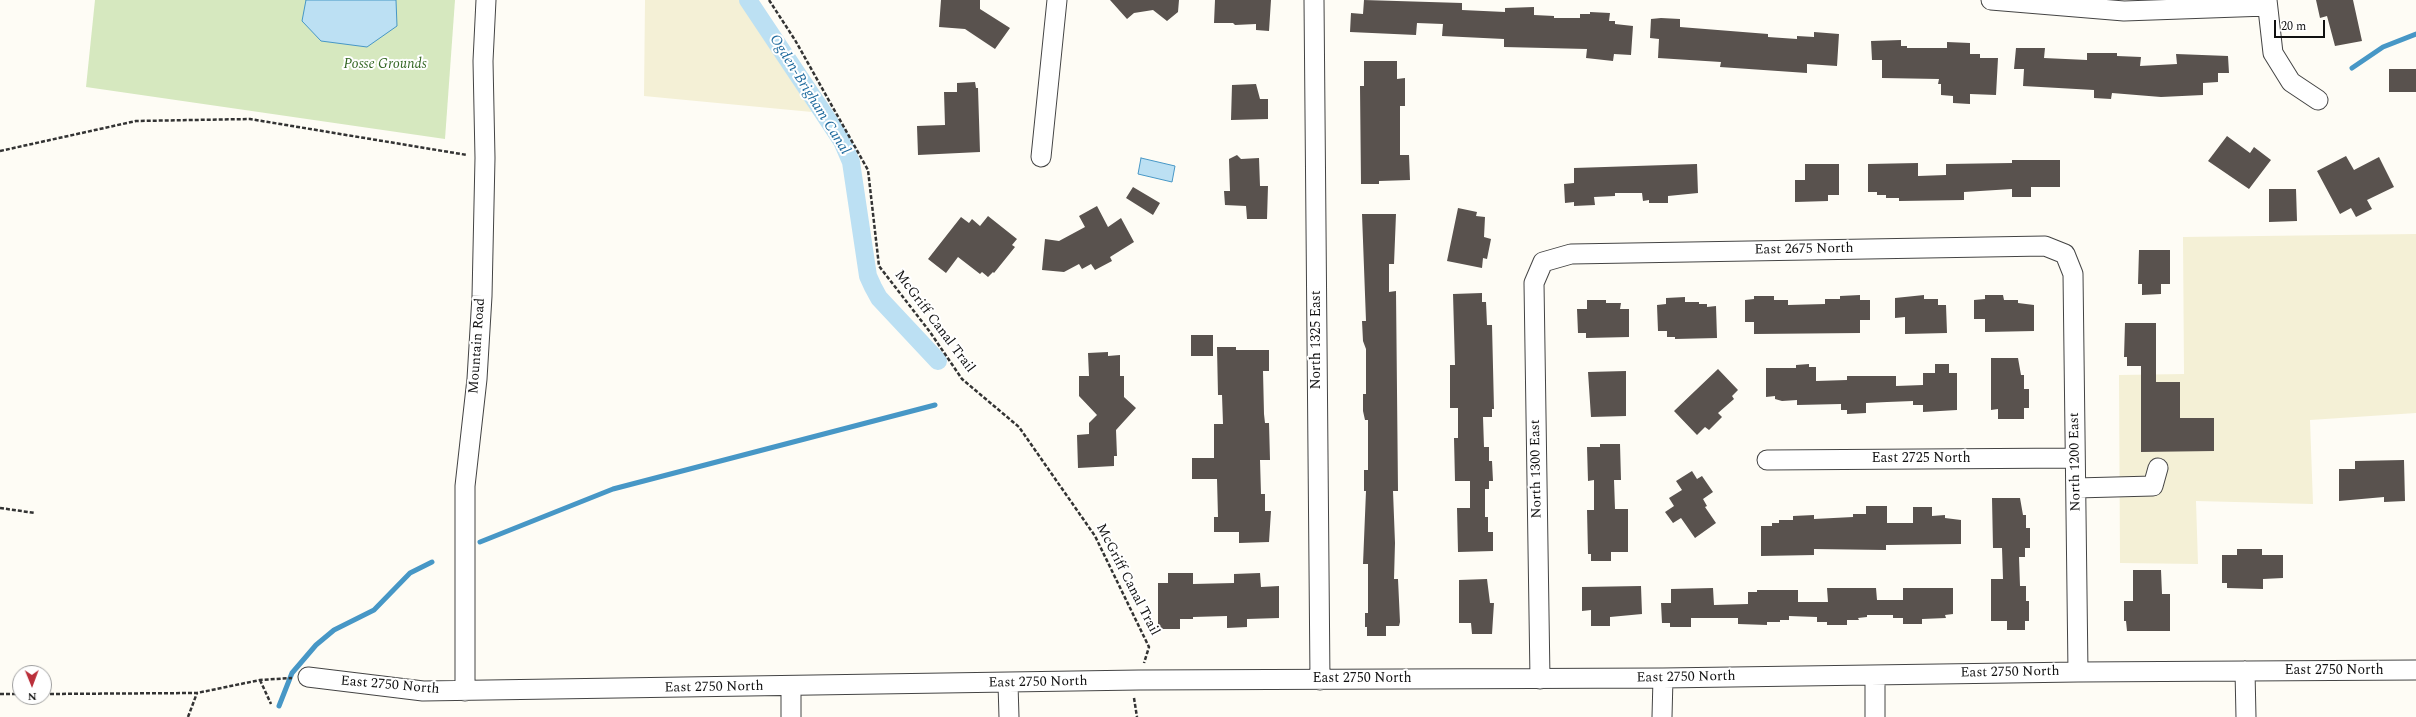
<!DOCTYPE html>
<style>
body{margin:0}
#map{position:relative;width:2416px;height:717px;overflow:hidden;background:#fefcf5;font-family:Spectral,serif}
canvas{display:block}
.north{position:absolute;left:12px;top:665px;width:40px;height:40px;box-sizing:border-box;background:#fff;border:1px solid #a0a0a0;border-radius:50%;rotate:179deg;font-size:11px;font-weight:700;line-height:16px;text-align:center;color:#111}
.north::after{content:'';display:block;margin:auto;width:14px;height:18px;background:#ba2f3a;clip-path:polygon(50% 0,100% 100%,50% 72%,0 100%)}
.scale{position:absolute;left:2274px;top:20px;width:51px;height:18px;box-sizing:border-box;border:2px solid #111;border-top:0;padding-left:5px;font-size:12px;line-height:14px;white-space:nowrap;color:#111;-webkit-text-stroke:3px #fff;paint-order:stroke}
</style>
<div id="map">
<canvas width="2416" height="717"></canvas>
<div class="north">N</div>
<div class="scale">20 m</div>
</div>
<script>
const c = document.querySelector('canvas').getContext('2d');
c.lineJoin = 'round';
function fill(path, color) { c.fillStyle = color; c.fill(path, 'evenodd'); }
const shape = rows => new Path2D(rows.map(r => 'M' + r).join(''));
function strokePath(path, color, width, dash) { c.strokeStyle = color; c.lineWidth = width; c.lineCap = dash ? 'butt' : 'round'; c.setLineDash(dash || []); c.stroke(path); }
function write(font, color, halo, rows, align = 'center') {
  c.font = font + ' Spectral,serif'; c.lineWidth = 4; c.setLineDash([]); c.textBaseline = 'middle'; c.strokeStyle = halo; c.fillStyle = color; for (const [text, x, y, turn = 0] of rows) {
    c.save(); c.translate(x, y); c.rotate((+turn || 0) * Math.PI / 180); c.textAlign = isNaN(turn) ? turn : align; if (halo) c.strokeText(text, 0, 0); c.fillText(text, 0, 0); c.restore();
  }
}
const farmland = shape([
 [645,0,739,0,812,112,644,96],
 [2416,234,2416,413,2310,420,2313,504,2196,501,2198,564,2120,563,2119,375,2184,374,2183,237]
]);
const green = shape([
 [95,0,455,0,445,139,86,87]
]);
const water = shape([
 [306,0,396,0,397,26,367,47,321,41,302,21,306,0],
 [1141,158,1175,166,1172,182,1138,174,1141,158]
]);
const stream = shape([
 [2352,68,2383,47,2416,34],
 [480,542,613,489,935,405],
 [279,706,292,673,316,645,334,630,374,610,410,573,432,562]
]);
const canal = shape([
 [748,0,842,141,851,162,868,276,873,287,879,298,938,361]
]);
const building = shape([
 [941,0,980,0,980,9,1010,28,995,49,965,29,939,27],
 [1110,0,1179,0,1178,12,1167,21,1153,10,1134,13,1127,19],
 [1215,0,1271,0,1269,31,1256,30,1256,24,1235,25,1233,23,1214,23],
 [1364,0,1462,3,1462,10,1505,12,1505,8,1534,7,1534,15,1554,16,1554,18,1580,18,1580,14,1590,14,1590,12,1610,13,1609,21,1615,21,1615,24,1633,26,1631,55,1614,54,1613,61,1586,58,1587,49,1504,47,1504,39,1442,36,1443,24,1417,23,1416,35,1350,32,1351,13,1363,14],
 [2316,0,2353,0,2362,41,2335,46,2327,16,2320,18],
 [1661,18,1680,19,1680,27,1768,34,1768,37,1797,39,1797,36,1814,37,1814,32,1839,34,1837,66,1807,64,1807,73,1720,67,1721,62,1658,58,1659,39,1650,38,1651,19],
 [1901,40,1901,46,1907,46,1907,48,1947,48,1947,42,1970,43,1970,54,1980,54,1980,58,1998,58,1996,95,1970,94,1970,104,1953,103,1953,96,1941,95,1941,84,1938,84,1939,79,1882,78,1882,60,1872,60,1871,41],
 [2016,48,2045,48,2044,58,2087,60,2087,53,2117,53,2117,56,2141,57,2140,66,2177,64,2176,54,2228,56,2229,73,2218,73,2218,82,2203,83,2203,95,2161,97,2112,93,2111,99,2094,98,2094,90,2023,86,2024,69,2014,69],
 [1364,61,1397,61,1397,79,1405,78,1405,106,1400,106,1400,155,1409,155,1410,180,1379,181,1379,184,1361,184,1360,86,1364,86],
 [2389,69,2416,69,2416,92,2389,92],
 [975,82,976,88,978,88,980,152,918,155,917,126,945,125,944,92,957,92,957,83],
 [1256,84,1260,99,1268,99,1268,119,1231,120,1232,85],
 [2227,136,2250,153,2254,147,2271,160,2249,189,2208,161],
 [1237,155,1241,159,1259,158,1260,186,1268,186,1267,219,1247,219,1246,206,1225,205,1224,191,1230,191,1229,159],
 [2346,156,2354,170,2379,157,2394,187,2367,200,2372,209,2356,217,2351,208,2340,214,2317,171],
 [2012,160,2060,160,2060,187,2031,187,2031,197,2012,197,2012,189,1964,192,1964,200,1899,201,1899,198,1886,198,1886,195,1877,195,1877,192,1868,192,1868,164,1918,163,1918,176,1946,175,1946,164,2012,163],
 [1697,164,1698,193,1668,196,1668,203,1649,203,1649,200,1643,201,1642,193,1615,193,1615,196,1594,197,1595,205,1574,206,1574,202,1565,203,1564,184,1574,183,1574,168],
 [1805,164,1839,164,1839,195,1828,195,1828,201,1795,202,1795,180,1805,180],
 [1133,187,1160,203,1153,215,1126,198],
 [2269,189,2296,189,2297,221,2269,222],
 [1097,206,1108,227,1121,218,1134,242,1110,257,1112,261,1095,270,1091,264,1082,269,1079,264,1064,272,1042,270,1045,239,1059,241,1085,227,1079,216],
 [1458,208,1477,212,1476,216,1485,217,1484,237,1491,239,1487,259,1483,258,1482,268,1447,261],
 [1362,214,1396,214,1394,264,1389,264,1389,292,1396,291,1398,491,1393,491,1395,543,1394,579,1398,579,1400,622,1399,626,1386,626,1386,636,1367,636,1367,627,1365,627,1365,613,1368,613,1368,564,1363,564,1366,491,1364,491,1364,470,1368,470,1368,420,1365,420,1363,411,1363,394,1366,394,1366,349,1363,341,1362,321,1366,321],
 [988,216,1017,239,1012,245,1015,247,994,273,993,272,988,277,982,272,980,274,958,257,946,273,928,259,961,217,969,223,972,219,980,226],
 [2139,250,2170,250,2170,284,2161,284,2161,294,2142,295,2142,284,2138,284],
 [1482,293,1482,302,1486,302,1487,325,1492,325,1494,409,1492,409,1492,417,1483,417,1484,447,1489,447,1489,461,1492,461,1493,481,1489,481,1489,489,1485,489,1485,517,1488,517,1488,532,1493,532,1493,551,1458,552,1457,508,1470,508,1470,481,1455,481,1454,438,1458,438,1458,408,1450,408,1450,365,1455,365,1453,294],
 [1860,295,1860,300,1870,300,1870,320,1860,320,1860,333,1754,334,1754,322,1745,322,1745,300,1754,299,1754,296,1774,296,1774,300,1788,300,1788,305,1825,304,1825,299,1840,299,1840,296],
 [1924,295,1924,299,1938,299,1938,305,1946,305,1947,333,1905,334,1905,317,1895,318,1895,298],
 [1985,295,2003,295,2004,300,2018,300,2018,303,2034,305,2034,331,1985,332,1985,319,1974,319,1974,300,1985,299],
 [1685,297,1685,302,1699,302,1699,304,1707,304,1707,307,1716,306,1717,338,1675,339,1675,337,1667,337,1667,331,1658,331,1657,305,1666,304,1666,298],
 [1587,300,1606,300,1606,303,1621,303,1620,309,1629,309,1629,337,1586,338,1586,333,1578,333,1577,309,1587,309],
 [2125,323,2156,323,2156,382,2180,382,2180,418,2214,418,2214,451,2141,452,2141,366,2127,366,2127,357,2124,357],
 [1191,335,1213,335,1213,356,1191,356],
 [1217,347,1236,347,1236,350,1269,350,1269,371,1263,371,1264,414,1265,423,1269,423,1270,460,1260,460,1261,494,1265,494,1265,511,1271,511,1269,542,1239,543,1239,532,1214,532,1214,517,1218,517,1217,479,1192,479,1192,458,1214,458,1214,424,1223,424,1222,395,1218,395],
 [1108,352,1108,356,1120,355,1120,376,1124,376,1124,397,1136,408,1116,430,1117,456,1114,456,1114,466,1078,468,1077,435,1089,434,1089,423,1097,415,1079,396,1079,376,1089,376,1088,353],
 [1991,358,2018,358,2021,375,2024,375,2024,389,2029,389,2029,408,2024,408,2024,419,1998,419,1998,409,1991,410],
 [1809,364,1809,367,1816,367,1816,381,1847,380,1847,376,1896,376,1896,386,1923,385,1923,373,1935,373,1935,364,1949,364,1949,373,1957,373,1957,410,1923,412,1923,405,1913,405,1913,401,1887,402,1866,403,1866,413,1847,414,1847,410,1841,410,1841,404,1797,405,1797,400,1782,401,1775,399,1775,396,1766,397,1766,368,1796,368,1796,365],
 [1718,369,1738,390,1732,396,1734,399,1718,413,1722,417,1709,430,1705,427,1697,435,1674,411],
 [1626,371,1626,416,1591,417,1588,372],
 [1600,444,1620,444,1621,480,1614,480,1615,509,1628,509,1628,552,1611,552,1611,561,1591,561,1591,554,1588,554,1587,510,1594,510,1594,480,1588,481,1587,447,1600,447],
 [2404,460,2405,501,2384,502,2384,497,2339,501,2339,469,2355,469,2355,461],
 [1692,471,1697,479,1702,476,1713,492,1703,499,1707,506,1705,507,1716,523,1695,538,1681,518,1673,523,1665,512,1674,506,1669,498,1682,490,1676,481],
 [1992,498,2020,498,2023,515,2026,515,2026,528,2030,528,2030,548,2025,548,2025,557,2019,557,2020,586,2026,586,2026,601,2029,601,2029,621,2025,621,2025,630,2007,630,2007,621,1991,621,1991,579,2003,579,2002,548,1993,548],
 [1866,506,1887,506,1887,523,1913,523,1913,507,1932,507,1932,516,1945,515,1945,518,1961,520,1961,544,1886,545,1886,550,1814,549,1814,555,1761,556,1761,526,1772,526,1772,523,1779,523,1779,520,1793,520,1793,516,1814,515,1814,519,1853,517,1853,514,1866,514],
 [2237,549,2262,549,2262,555,2283,555,2283,578,2263,579,2263,589,2227,588,2227,583,2222,583,2222,555,2237,555],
 [2133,570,2161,570,2162,594,2170,594,2170,631,2127,631,2126,621,2124,621,2124,601,2133,601],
 [1168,573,1193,573,1193,584,1234,583,1234,574,1260,573,1261,587,1279,586,1279,618,1247,619,1247,627,1227,628,1227,616,1193,617,1193,619,1180,619,1180,629,1158,629,1158,583,1168,583],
 [1487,579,1490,603,1494,603,1492,634,1472,634,1471,623,1459,623,1459,580],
 [1641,586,1642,614,1610,617,1610,626,1591,626,1591,610,1582,611,1582,587],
 [1713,588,1714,605,1748,604,1748,592,1757,592,1757,590,1798,590,1798,602,1828,602,1827,588,1876,588,1877,600,1903,600,1903,588,1953,588,1953,614,1945,615,1946,618,1922,619,1922,624,1903,624,1903,618,1893,618,1893,615,1867,615,1867,617,1858,618,1859,620,1847,620,1847,625,1827,625,1827,622,1817,622,1817,617,1789,616,1789,620,1780,620,1780,622,1767,622,1767,625,1738,624,1738,618,1691,618,1691,627,1670,627,1670,623,1662,623,1661,603,1671,603,1671,589]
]);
const path = shape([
 [769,0,795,40,868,170,879,266,930,332,962,379,1019,427,1095,536,1149,647,1144,663],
 [0,151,136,121,250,119,467,155],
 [0,508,35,513],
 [260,680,271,704],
 [0,694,20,694],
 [44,694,197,693,260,680,292,678],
 [1134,698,1137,717],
 [188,717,197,693]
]);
const minor = shape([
 [1314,0,1320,680],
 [1991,0,2124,11,2267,6],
 [2267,0,2273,53,2291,82,2318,100],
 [1041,157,1057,0],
 [1767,460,2075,458],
 [2076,488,2153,486,2158,468],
 [2245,671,2246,717],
 [308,677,423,691,1139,680,1663,678,2078,672,2416,670],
 [1540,679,1534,283,1543,262,1571,254,2045,246,2065,254,2073,274,2078,672],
 [1008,684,1009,717],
 [465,691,465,486,477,379,482,296,485,158,483,61,486,0],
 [791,717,791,686],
 [1662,717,1663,678],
 [1875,717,1875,676]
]);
const parkNames = [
 ["Posse Grounds",385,65]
];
const streetNames = [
 ["East 2675 North",1804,250,-1],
 ["McGriff Canal Trail",934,322,53],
 ["North 1325 East",1317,340,-90],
 ["Mountain Road",478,346,-86],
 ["East 2725 North",1921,459],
 ["North 1200 East",2076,462,-91],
 ["North 1300 East",1537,469,-91],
 ["McGriff Canal Trail",1127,580,63],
 ["East 2750 North",2334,671],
 ["East 2750 North",2010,673,-1],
 ["East 2750 North",1686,678,-1],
 ["East 2750 North",1362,679],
 ["East 2750 North",1038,683,-1],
 ["East 2750 North",390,686,5],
 ["East 2750 North",714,688,-1]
];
const waterNames = [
 ["Ogden-Brigham Canal",809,95,58]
];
fill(farmland, '#f4f0d6');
fill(green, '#d6e8bf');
fill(water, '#bce0f3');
strokePath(water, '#4797c6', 1);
strokePath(stream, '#4797c6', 5);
strokePath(canal, '#bce0f3', 18);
fill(building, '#59524e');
strokePath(minor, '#444', 21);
strokePath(path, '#333', 2.5, [4, 2]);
strokePath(minor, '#fff', 19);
write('italic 14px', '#336623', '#fff', parkNames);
write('14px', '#111', '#fff', streetNames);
write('italic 15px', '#1f6a9d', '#fff', waterNames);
</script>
